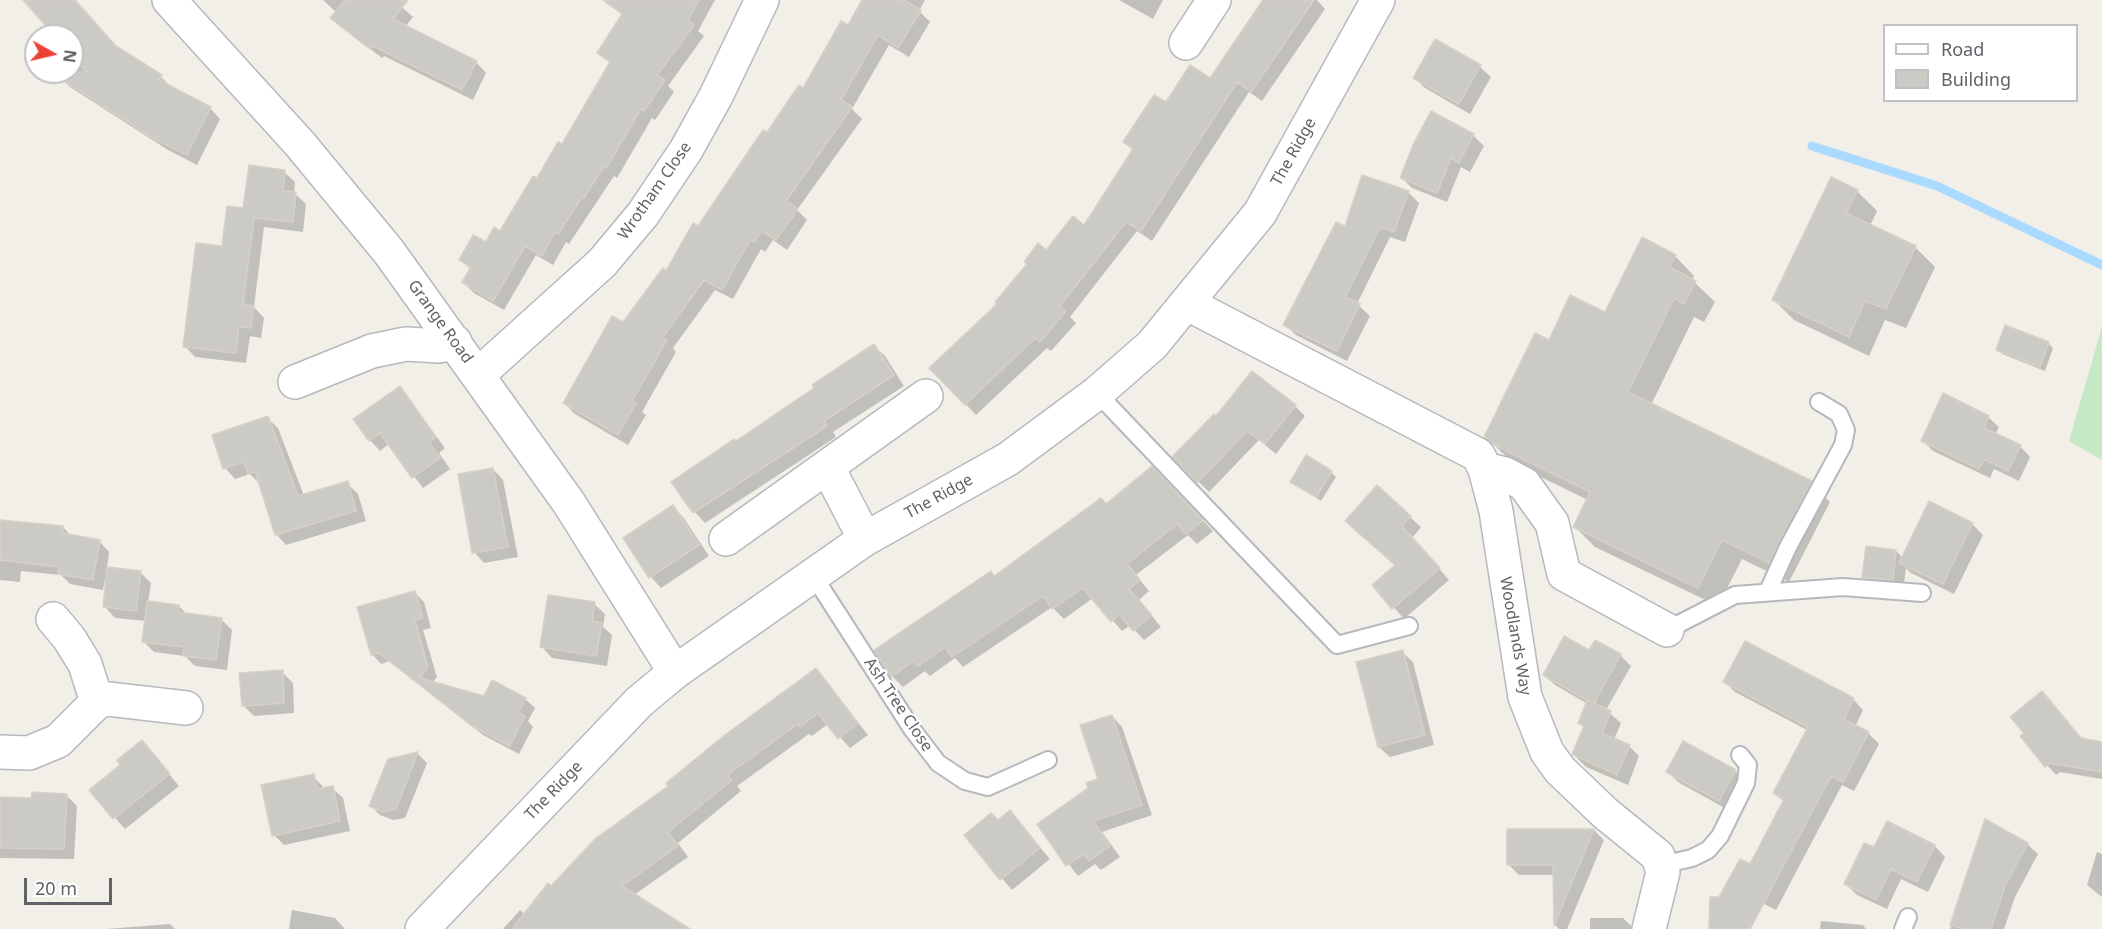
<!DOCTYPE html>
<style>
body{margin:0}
#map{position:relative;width:2102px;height:929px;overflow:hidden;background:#f1efe8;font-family:"Noto Sans",sans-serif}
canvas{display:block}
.legend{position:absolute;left:1883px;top:24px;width:195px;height:78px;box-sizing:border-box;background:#fff;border:2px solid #bfc1c3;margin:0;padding:8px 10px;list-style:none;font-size:18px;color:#5f6368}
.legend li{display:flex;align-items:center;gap:12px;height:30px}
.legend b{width:30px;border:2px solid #bfc1c3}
.north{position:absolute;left:24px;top:24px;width:60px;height:60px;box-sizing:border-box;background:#fff;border:2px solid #bfc1c3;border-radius:50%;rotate:98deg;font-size:16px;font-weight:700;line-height:24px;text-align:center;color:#5f6368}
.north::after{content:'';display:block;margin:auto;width:21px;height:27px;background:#ea4335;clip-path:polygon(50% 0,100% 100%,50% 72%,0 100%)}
.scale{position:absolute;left:24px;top:878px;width:88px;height:27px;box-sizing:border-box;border:3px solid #5f6368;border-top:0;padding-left:8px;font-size:18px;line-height:21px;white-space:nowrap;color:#5f6368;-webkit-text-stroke:4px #fff;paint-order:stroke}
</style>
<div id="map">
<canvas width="2102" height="929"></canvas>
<ul class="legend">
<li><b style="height:8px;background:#fff"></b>Road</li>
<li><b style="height:16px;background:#cccac5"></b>Building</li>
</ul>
<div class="north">N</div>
<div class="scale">20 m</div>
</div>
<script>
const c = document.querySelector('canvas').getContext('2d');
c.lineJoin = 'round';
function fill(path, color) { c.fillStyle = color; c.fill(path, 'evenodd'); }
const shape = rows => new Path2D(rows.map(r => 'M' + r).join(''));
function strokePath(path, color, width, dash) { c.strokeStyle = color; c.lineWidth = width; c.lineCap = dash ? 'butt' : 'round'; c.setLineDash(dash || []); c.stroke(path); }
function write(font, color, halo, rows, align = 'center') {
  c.font = font + ' "Noto Sans",sans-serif'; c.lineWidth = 4.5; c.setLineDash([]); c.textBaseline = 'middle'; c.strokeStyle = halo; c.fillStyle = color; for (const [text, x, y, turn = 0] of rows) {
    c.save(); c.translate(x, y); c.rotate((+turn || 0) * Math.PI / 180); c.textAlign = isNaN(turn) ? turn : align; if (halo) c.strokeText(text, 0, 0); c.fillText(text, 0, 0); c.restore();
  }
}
const green = shape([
 [2102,327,2102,460,2069,441]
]);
const shadow = shape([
 [25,0,74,0,118,49,161,77,171,87,210,108,220,119,197,165,168,150,70,87,55,72,72,72,72,36,57,36],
 [323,0,394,0,413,17,405,27,476,62,486,73,473,100,384,56,382,58,343,28,332,18,337,13],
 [634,0,715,0,698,31,704,36,668,86,674,92,655,120,652,118,617,178,614,176,569,244,566,242,553,265,536,255,504,310,474,293,463,282,471,270,461,259,500,233,563,146,611,64,599,53],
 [864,0,925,0,919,11,930,22,909,57,889,45,852,109,862,119,797,210,807,220,787,250,773,240,765,252,761,249,733,299,715,290,673,348,676,352,642,412,646,415,628,445,575,414,564,403,624,324,667,273,767,134,804,90],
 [1119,0,1163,0,1153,19],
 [1265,0,1317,0,1325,9,1262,101,1249,92,1152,241,1137,231,1070,317,1076,323,1051,351,1047,348,976,415,931,368,999,305,1047,252,1085,227,1133,151,1125,142,1166,104,1210,80],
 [1435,41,1480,67,1491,77,1470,114,1425,88,1415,78],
 [1473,135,1484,146,1470,172,1461,167,1447,202,1412,188,1402,178],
 [284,172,295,182,294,193,306,204,303,232,264,227,254,307,264,318,261,338,250,336,246,363,195,357,185,346,223,248,244,209],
 [1857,191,1877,211,1870,226,1915,247,1935,267,1906,328,1885,320,1869,356,1794,320,1774,300],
 [1408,192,1419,203,1405,242,1390,237,1357,304,1370,316,1347,361,1296,335,1285,325,1345,228],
 [1675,256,1694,276,1692,280,1715,302,1704,322,1694,317,1651,405,1811,483,1830,502,1789,582,1742,559,1718,606,1595,547,1575,527,1588,500,1514,464,1486,437,1549,342,1605,314],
 [2048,343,2053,348,2045,371,2002,354,1997,349],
 [874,346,885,356,904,386,833,432,836,437,705,523,695,512,674,482,736,443],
 [400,388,445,448,439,453,450,469,423,488,389,444,380,451,370,440],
 [1295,406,1305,416,1276,454,1259,440,1209,492,1174,457,1217,418],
 [1988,417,1999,427,1995,435,2020,446,2030,457,2019,481,1994,469,1990,478,1933,451,1923,441],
 [267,418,278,428,304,496,347,483,358,494,366,521,286,545,276,534,260,484,250,474,235,479,225,468],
 [1152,468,1213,531,1197,544,1188,535,1136,575,1149,591,1139,600,1161,627,1144,640,1130,625,1122,631,1093,598,1064,619,1052,607,963,667,955,658,930,676,925,671,903,687,892,676,876,651,1107,506],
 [493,469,503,480,518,557,484,563,474,552],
 [1331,472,1336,477,1321,501,1292,481],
 [1377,487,1421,527,1412,538,1449,580,1404,619,1374,585,1396,566],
 [673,507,683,517,709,556,661,588,651,577,625,539],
 [0,521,63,527,72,537,99,541,109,552,107,568,140,572,151,583,148,603,179,606,187,615,221,619,232,630,227,670,195,666,185,656,154,652,144,642,146,621,115,618,105,607,107,580,105,580,103,590,70,584,61,575,21,571,20,582,0,580],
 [1972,524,1983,535,1954,594,1911,573,1906,568,1903,590,1874,588,1863,577,1896,551,1903,558],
 [414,592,424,602,431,628,423,630,437,677,432,683,484,698,525,699,535,708,528,721,533,727,519,754,483,735,390,661,381,664,372,654],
 [594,604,605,614,603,627,612,635,607,666,552,658,542,647],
 [1596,642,1620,655,1631,666,1606,710,1621,723,1614,740,1629,746,1639,756,1628,785,1586,767,1575,756,1585,728,1580,723,1588,704,1555,685,1544,675,1590,652],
 [1402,652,1413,662,1434,745,1390,757,1379,747],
 [816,670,868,735,850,748,828,724,812,736,809,734,737,786,741,791,678,843,688,857,634,895,683,929,503,929,520,910,525,915,551,888,670,787],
 [282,672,293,683,294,713,254,716,243,705],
 [1725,682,1853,699,1863,710,1855,727,1868,733,1879,744,1854,791,1842,785,1776,910,1740,892,1750,866,1784,802,1775,793,1807,730,1735,692],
 [1112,716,1122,727,1152,815,1102,832,1120,857,1101,870,1095,864,1078,876,1039,825,1099,780],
 [2022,737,2102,743,2102,779,2060,772,2056,775],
 [142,742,179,786,125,829,91,790,122,765],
 [418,754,427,763,405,818,393,820,380,815,371,806,389,760],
 [1735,771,1746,782,1730,811,1678,782,1668,772],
 [313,776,325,789,332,788,343,798,350,831,284,845,274,835],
 [66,795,77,806,74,859,0,858,0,799,33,799],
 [1010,812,1050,859,1012,890,966,835,998,822],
 [1986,821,2027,844,2038,854,2015,897,2004,929,1950,929],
 [1888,823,1935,846,1945,857,1928,892,1901,879,1887,909,1857,895,1846,884,1874,849],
 [1508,830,1594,830,1604,840,1567,929,1559,929,1555,925,1555,875,1519,875,1509,865],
 [2097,852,2102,854,2102,897,2087,885],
 [292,910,335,918,345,929,289,929],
 [1590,918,1623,918,1634,929,1590,929],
 [1821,921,1863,925,1866,929,1820,929],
 [170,924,175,929,106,929]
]);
const stream = shape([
 [1812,146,1937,186,2102,265]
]);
const building = shape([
 [23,0,75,0,116,46,162,75,159,80,211,107,187,155,156,140,50,72,87,72,72,55,72,36,55,36,23,0],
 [345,0,408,0,393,19,477,61,462,90,373,46,370,49,330,18,345,0],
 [603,0,699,0,688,20,694,25,657,75,665,80,644,111,641,109,606,168,603,167,584,198,582,197,558,234,555,232,542,256,525,246,493,301,462,282,471,267,459,260,473,235,486,242,494,227,500,231,533,176,537,178,558,142,562,144,610,62,597,53,622,14,603,0],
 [862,0,903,0,921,10,898,48,878,35,841,100,852,107,786,201,798,209,776,240,762,231,754,242,750,240,722,290,704,280,662,338,667,340,632,401,636,403,618,435,563,403,612,316,623,322,663,268,666,271,693,223,698,226,763,130,767,132,799,85,803,88,841,21,848,25,862,0],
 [1263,0,1314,0,1251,92,1237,82,1141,231,1126,222,1060,306,1066,311,1040,342,1035,338,965,405,929,368,997,304,995,302,1027,264,1024,262,1038,243,1046,250,1073,216,1084,225,1133,149,1123,142,1154,95,1166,102,1190,65,1210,78,1263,0],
 [1435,39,1481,65,1459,104,1413,78,1435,39],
 [1431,111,1474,134,1459,163,1451,158,1437,193,1400,178,1413,145,1431,111],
 [249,165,285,170,283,191,296,192,293,222,254,218,243,304,254,306,251,328,239,327,236,353,183,347,196,243,222,246,227,206,243,208,249,165],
 [1362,175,1409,191,1394,232,1380,227,1345,297,1360,304,1337,351,1283,325,1336,222,1345,226,1362,175],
 [1831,177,1858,190,1846,213,1916,246,1886,309,1865,301,1849,337,1772,300,1831,177],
 [1642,237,1676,255,1669,267,1696,281,1684,304,1674,298,1628,392,1812,481,1769,563,1722,540,1698,588,1573,527,1590,492,1493,444,1484,437,1535,333,1549,340,1570,295,1605,312,1642,237],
 [2005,325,2049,342,2040,367,1996,350,2005,325],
 [874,344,894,375,824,421,827,426,693,513,671,482,734,439,736,441,814,388,812,385,874,344],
 [1252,371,1296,405,1265,444,1247,431,1197,483,1172,457,1214,414,1216,416,1252,371],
 [400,386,436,437,429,442,440,458,412,478,380,433,369,441,353,419,400,386],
 [1943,393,1989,416,1984,428,2021,445,2008,471,1984,459,1979,469,1921,441,1943,393],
 [268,416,298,496,348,481,356,511,275,535,255,471,248,474,244,462,223,469,212,435,268,416],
 [1306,455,1332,471,1316,497,1290,482,1306,455],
 [1152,466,1203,520,1186,534,1177,524,1127,564,1140,580,1129,589,1152,615,1133,631,1119,614,1111,622,1083,588,1052,609,1043,596,952,657,945,647,918,666,914,661,891,677,874,650,991,571,994,576,1101,498,1106,504,1152,466],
 [493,468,508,547,472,553,458,474,493,468],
 [1377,485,1411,516,1402,526,1440,568,1392,609,1372,585,1395,565,1345,521,1377,485],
 [1929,501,1973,523,1943,584,1899,563,1929,501],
 [673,505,699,545,649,578,623,538,673,505],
 [0,520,63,526,63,533,100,540,93,580,58,574,59,567,0,560,0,520],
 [1866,546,1896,550,1893,580,1862,578,1866,546],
 [107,567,141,571,136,611,103,607,107,567],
 [415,591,423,618,415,620,428,667,420,678,484,696,492,680,526,698,518,713,525,716,510,746,472,726,379,653,371,655,357,607,415,591],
 [548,595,595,602,592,621,602,623,596,656,540,647,548,595],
 [147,601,179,605,178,612,222,618,216,660,183,656,184,647,142,642,147,601],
 [1564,636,1589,650,1595,640,1621,654,1594,703,1611,711,1602,733,1630,745,1617,775,1572,754,1584,726,1578,723,1587,701,1590,702,1543,675,1564,636],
 [1745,641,1854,698,1844,719,1869,732,1843,782,1831,776,1750,929,1709,929,1710,897,1719,897,1740,859,1750,864,1784,799,1773,793,1808,727,1723,682,1745,641],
 [1403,650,1425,735,1378,747,1356,662,1403,650],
 [816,668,858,723,838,739,818,713,800,727,798,724,727,775,732,780,668,832,678,846,622,886,690,929,512,929,548,883,551,886,595,839,668,786,666,783,725,735,816,668],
 [283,670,284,703,242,706,239,673,283,670],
 [2042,691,2081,738,2102,742,2102,772,2050,763,2045,767,2020,736,2024,733,2010,717,2042,691],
 [1112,715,1142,805,1093,821,1110,846,1089,861,1084,854,1066,866,1037,824,1088,788,1086,783,1098,779,1080,725,1112,715],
 [142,740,170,774,113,819,89,790,120,765,117,760,142,740],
 [1683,741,1736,770,1719,801,1666,772,1683,741],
 [418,752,396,809,383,812,369,806,388,759,418,752],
 [314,774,317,789,333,786,340,821,272,836,261,785,314,774],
 [32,792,67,794,64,849,0,848,0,797,31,798,32,792],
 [1010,810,1040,848,1000,880,964,835,991,813,998,820,1010,810],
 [1985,819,2028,843,2005,886,1991,929,1963,929,1950,925,1985,819],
 [1887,821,1935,845,1917,882,1891,869,1876,900,1844,884,1864,843,1874,847,1887,821],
 [1507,829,1594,829,1554,926,1553,865,1507,865,1507,829]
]);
const service = shape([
 [1097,393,1337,645,1409,626],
 [813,575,912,729,938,763,965,781,988,787,1048,760],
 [1768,591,1788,547,1843,445,1846,430,1839,414,1819,402],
 [1667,630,1735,595,1843,587,1922,593],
 [1662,865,1692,858,1708,850,1720,836,1746,783,1748,765,1740,755],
 [1903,929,1908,917]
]);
const minor = shape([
 [169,0,300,144,389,252,569,503,675,672],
 [1186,43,1214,0],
 [1188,304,1478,455,1485,469,1505,474,1524,484,1552,523,1564,574,1667,630],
 [479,374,602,263,643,214,686,150,716,96,762,0],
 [295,382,372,351,406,344,439,346,455,342],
 [828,468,865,539],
 [1485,469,1496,511,1525,697,1547,752,1560,770,1605,813,1658,856,1663,872,1649,929],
 [726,539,926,396],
 [53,619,69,638,85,664,97,702],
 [0,752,29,753,58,741,97,702,108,699,186,708]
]);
const secondary = shape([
 [422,929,639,702,675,672,865,539,1008,459,1097,393,1152,345,1260,213,1378,0]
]);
const streetNames = [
 ["The Ridge",1294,152,-61],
 ["Wrotham Close",655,191,-55],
 ["Grange Road",440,322,54],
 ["The Ridge",939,497,-29],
 ["Woodlands Way",1515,636,80],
 ["Ash Tree Close",898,705,56],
 ["The Ridge",554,791,-46]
];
fill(green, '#c5e8c5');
fill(shadow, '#0003');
strokePath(stream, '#aadaff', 9);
fill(building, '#cccac5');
strokePath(building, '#d6d1c6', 1.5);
strokePath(service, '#b5b8bc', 20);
strokePath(minor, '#b5b8bc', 36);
strokePath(secondary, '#b6babf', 36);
strokePath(service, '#fff', 16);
strokePath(minor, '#fff', 33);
strokePath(secondary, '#fff', 33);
write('16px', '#5f6368', '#fff', streetNames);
</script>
